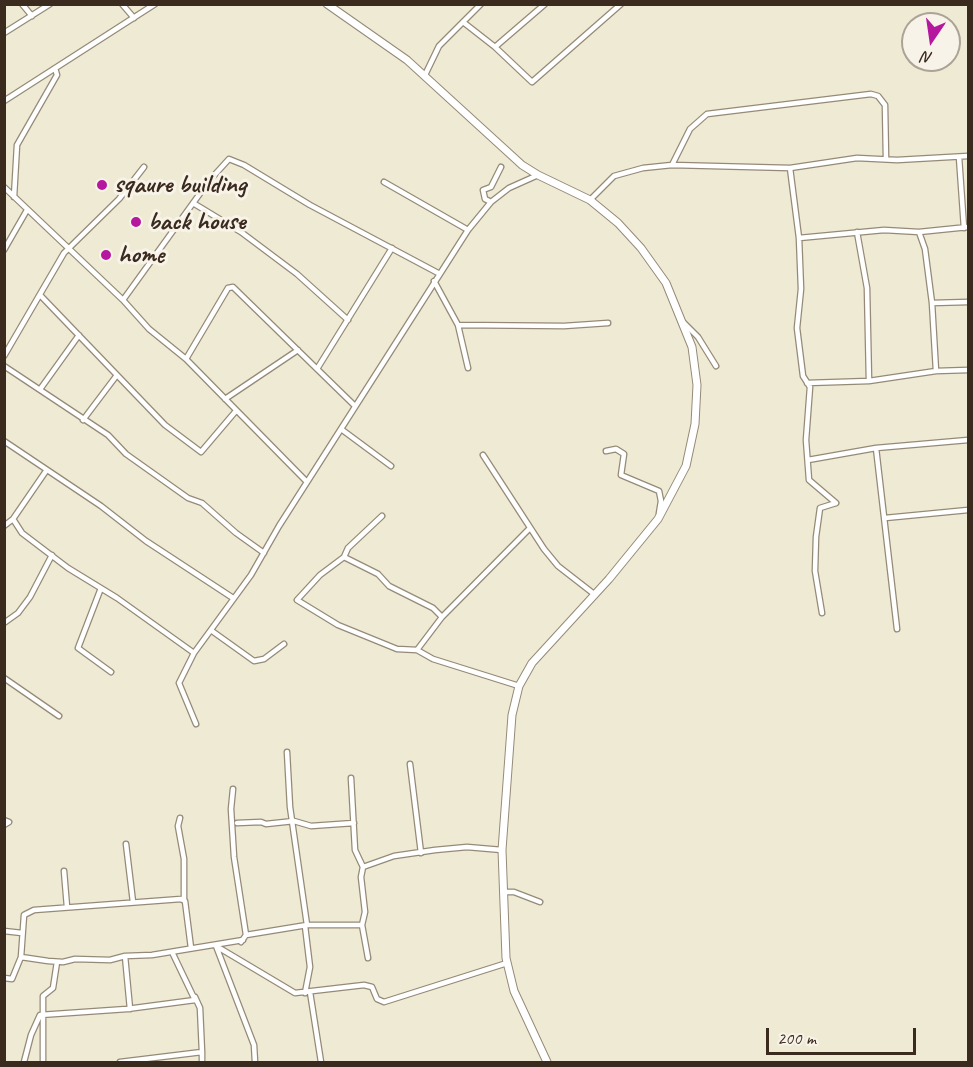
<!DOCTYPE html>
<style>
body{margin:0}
#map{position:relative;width:973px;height:1067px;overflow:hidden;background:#efead3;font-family:Caveat,sans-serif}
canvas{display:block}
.frame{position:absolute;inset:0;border:6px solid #3b2a1e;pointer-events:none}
.north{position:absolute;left:901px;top:12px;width:60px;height:60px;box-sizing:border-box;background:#f7f3e8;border:2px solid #aca397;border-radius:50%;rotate:193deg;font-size:16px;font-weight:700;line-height:24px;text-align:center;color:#3b2a1e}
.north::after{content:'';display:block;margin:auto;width:21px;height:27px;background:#b5179e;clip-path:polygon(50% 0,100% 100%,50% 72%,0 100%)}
.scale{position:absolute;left:766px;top:1028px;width:150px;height:27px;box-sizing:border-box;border:3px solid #3b2a1e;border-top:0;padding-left:8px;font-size:18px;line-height:21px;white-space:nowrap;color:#3b2a1e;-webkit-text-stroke:4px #f7f3e8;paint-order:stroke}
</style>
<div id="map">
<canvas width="973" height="1067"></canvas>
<div class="frame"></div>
<div class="north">N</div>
<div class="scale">200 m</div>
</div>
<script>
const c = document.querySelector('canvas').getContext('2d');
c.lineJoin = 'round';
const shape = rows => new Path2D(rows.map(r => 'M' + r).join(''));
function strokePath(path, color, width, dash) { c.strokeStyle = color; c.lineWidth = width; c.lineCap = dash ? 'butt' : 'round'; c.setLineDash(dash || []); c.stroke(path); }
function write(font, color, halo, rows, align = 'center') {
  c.font = font + ' Caveat,sans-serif'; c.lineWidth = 6; c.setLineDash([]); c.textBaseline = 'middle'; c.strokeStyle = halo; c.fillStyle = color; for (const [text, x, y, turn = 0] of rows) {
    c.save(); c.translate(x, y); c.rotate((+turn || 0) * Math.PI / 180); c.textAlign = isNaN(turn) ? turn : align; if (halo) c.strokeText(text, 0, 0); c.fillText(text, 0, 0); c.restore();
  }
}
const street = shape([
 [22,4,32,16],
 [122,4,134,18],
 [463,22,495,47,532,82,621,4],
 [4,33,50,4],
 [495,47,545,4],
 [425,75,439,46,481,4],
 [4,101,155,4],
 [959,157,964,228],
 [672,165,690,129,707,114,871,94,878,96,885,105,886,159],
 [790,168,799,238,801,289,797,328,803,376,810,387,806,440,809,480,836,503],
 [384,182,468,230],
 [4,187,123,300,149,329,186,359,307,482],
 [14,197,17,145,57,75,55,68],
 [590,200,614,176,643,168,672,165,790,168,857,158,897,160,968,156],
 [491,202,485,199,483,190,491,187,501,167],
 [193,203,241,232,297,274,348,320],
 [857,232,867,288,869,381],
 [919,232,925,249,932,303,936,371],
 [799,238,884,230,919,232,968,227],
 [4,250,27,210],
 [434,281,458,325,468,368],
 [40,295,165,425,201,452,235,412],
 [123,300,209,181,229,159,244,165,310,205,438,273],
 [932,303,968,302],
 [684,323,698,337,716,366],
 [458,325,564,326,608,323],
 [4,356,64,253,119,199,144,167],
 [186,359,228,288,233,287,355,406],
 [4,366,108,435,126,454,188,498,202,503,236,533,264,553],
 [317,369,392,248],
 [807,383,869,381,936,371,968,370],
 [41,388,79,335],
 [225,399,298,350],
 [83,420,117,375],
 [341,429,391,466],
 [4,441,101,506,146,541,233,598],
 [876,448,897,629],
 [606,451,616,449,624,454,621,475,659,491,661,501,659,513],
 [483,455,544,549,558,566,594,594],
 [808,460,876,448,968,440],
 [382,516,348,548,344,557,320,575,297,600,338,625,397,649,417,650,433,659,519,686],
 [885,518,968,510],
 [13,519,22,533,68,568,117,598,194,653],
 [4,526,13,519,46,471],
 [344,557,378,574,389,586,433,608,442,617],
 [101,588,78,648,111,672],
 [822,613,815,571,816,537,820,508,836,503],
 [4,623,18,613,30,597,52,555],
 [212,631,254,661,264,659,284,644],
 [417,650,442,617,530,528],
 [4,678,59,716],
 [196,724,179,683,194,653,251,575,279,526,468,230,491,202,509,188,538,175],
 [287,752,290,807,307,925],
 [410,764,421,853],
 [351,778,355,850,363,867,361,877,365,912,362,925,368,958],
 [233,789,231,809,234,857,246,935],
 [180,818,178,826,184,859,184,900],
 [4,820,9,822,4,825],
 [237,823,261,822,266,824,294,821,311,826,354,823],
 [126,844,133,902],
 [363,867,394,856,435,850,467,847,502,850],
 [64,871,67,907],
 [505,892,514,892,540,902],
 [305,926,310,967,305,993],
 [4,931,22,933],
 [241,942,246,935,307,925,362,925],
 [191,948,185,901,181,899,34,910,24,915,21,957,48,961,63,962,75,959,110,960,125,956,152,955,243,940],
 [125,956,130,1009],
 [4,978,12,979,21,957],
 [310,992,321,1062],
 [202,1052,202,1062],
 [24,1062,31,1035,40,1015,127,1009,195,1000,172,952],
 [43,1062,43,996,53,988,57,962],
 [120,1062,202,1052,200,1008,195,997],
 [255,1062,254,1045,216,946,295,993,364,985,372,987,377,999,384,1002,507,963]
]);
const primary = shape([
 [327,4,407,60,522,165,538,175,590,200,618,223,641,248,666,283,692,347,697,385,695,424,686,466,658,519,609,579,532,663,519,686,512,715,502,850,506,958,514,991,547,1062]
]);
const markers = [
 [102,185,6,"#b5179e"],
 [136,222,6,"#b5179e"],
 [106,255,6,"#b5179e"]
];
const poiNames = [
 ["sqaure building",114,185],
 ["back house",148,222],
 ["home",118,255]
];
strokePath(street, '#958a78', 7);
strokePath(primary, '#958a78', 9);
strokePath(street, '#fff', 4.5);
strokePath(primary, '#fff', 7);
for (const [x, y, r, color] of markers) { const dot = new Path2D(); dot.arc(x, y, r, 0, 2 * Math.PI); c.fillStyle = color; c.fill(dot); strokePath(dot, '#f7f3e8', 2); }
write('bold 26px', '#3b2a1e', '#f7f3e8', poiNames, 'left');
</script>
